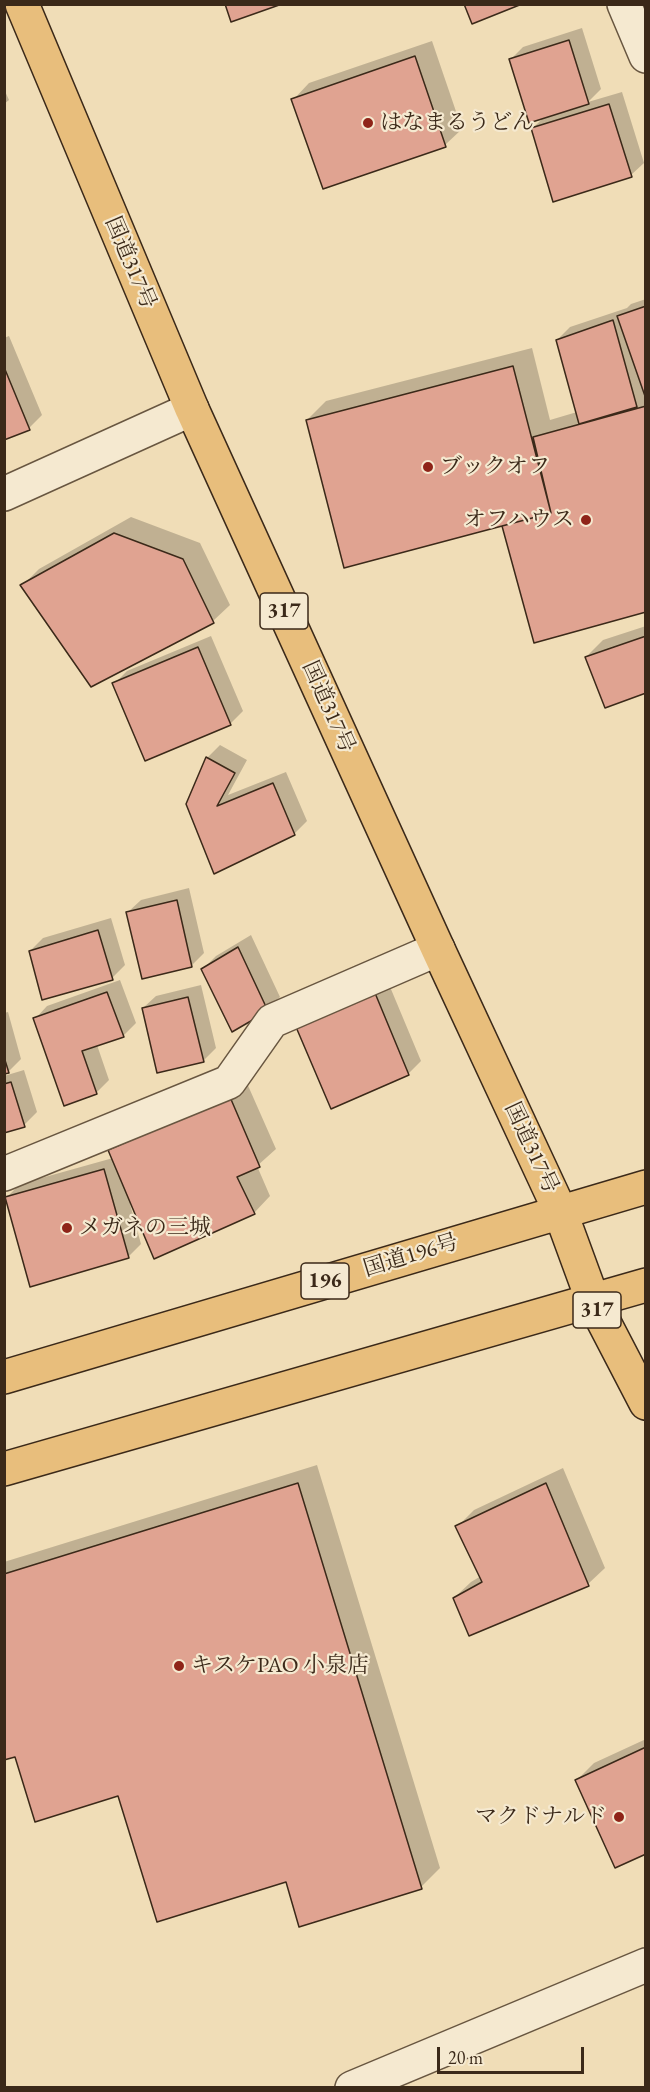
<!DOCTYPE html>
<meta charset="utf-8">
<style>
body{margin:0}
#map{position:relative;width:650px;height:2092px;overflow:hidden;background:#f0ddb7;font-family:"EB Garamond",serif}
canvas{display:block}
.frame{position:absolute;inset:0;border:6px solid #3b2919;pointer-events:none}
.scale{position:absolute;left:437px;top:2047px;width:147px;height:27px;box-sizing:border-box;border:3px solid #3b2919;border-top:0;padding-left:8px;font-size:18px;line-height:21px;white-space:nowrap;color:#3b2919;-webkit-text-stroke:4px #f5e9d0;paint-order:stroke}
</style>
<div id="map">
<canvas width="650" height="2092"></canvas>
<div class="frame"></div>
<div class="scale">20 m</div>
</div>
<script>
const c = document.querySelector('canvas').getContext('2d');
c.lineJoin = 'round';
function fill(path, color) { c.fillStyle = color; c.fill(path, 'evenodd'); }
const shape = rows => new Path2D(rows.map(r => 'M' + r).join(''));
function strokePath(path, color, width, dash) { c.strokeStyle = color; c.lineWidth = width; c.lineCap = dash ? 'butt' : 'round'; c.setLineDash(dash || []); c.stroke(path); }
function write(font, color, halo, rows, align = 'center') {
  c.font = font + ' "EB Garamond","Noto Serif JP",serif'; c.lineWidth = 4.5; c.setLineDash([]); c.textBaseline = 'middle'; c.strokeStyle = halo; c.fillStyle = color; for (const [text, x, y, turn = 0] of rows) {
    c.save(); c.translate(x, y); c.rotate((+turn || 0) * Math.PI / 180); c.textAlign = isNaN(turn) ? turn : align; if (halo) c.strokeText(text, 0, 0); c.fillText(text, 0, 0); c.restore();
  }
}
const shadow = shape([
 [582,28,601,89,588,102,622,92,644,163,631,175,532,129,544,117,511,59,523,47],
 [432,41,462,129,445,145,293,100,309,83],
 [4,89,9,100,4,104],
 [646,299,646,610,503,524,307,420,326,401,532,348,550,420,577,412,557,340,570,327,627,308,631,304],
 [9,336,42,415,29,428,4,439,4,338],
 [131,517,200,543,230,605,213,621,22,586,39,569],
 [646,626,646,691,586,657,603,640],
 [211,636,243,711,230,724,114,684,127,671],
 [220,745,247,760,228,795,286,772,307,821,294,834,215,872,207,758],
 [189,888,204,953,191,966,128,912,141,900],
 [111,918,125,965,112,978,30,951,43,938],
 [251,935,280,997,267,1010,203,969,216,956],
 [120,980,136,1023,123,1036,97,1045,109,1080,96,1093,35,1019,47,1006],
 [388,982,421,1061,408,1074,311,1015],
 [201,985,216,1048,203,1061,143,1008,156,996],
 [8,1012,21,1059,8,1072,4,1073,4,1013],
 [24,1070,37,1112,24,1125,4,1131,4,1076],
 [246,1081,276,1149,257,1166,270,1196,254,1213,132,1203,130,1204,141,1244,128,1257,7,1197,20,1184,113,1158,109,1151,126,1134],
 [317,1465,440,1868,421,1887,287,1881,119,1794,16,1755,4,1759,4,1562],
 [563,1468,605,1568,588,1584,470,1634,454,1598,471,1582,481,1576,457,1527,474,1510],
 [646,1739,646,1853,577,1780,594,1763]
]);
const building = shape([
 [225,4,282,4,231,22,225,4],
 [464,4,522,4,472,24,464,4],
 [569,40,589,104,529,123,509,59,569,40],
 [415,56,446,147,323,189,291,99,415,56],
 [609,104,632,177,553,202,531,128,609,104],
 [646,306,646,399,617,316,646,306],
 [613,320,637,407,579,424,556,340,613,320],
 [513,366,551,513,344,568,306,420,513,366],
 [4,367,30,430,4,440,4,367],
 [646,406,646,612,534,643,502,526,551,513,533,437,646,406],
 [114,533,183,559,214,623,91,687,20,585,114,533],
 [646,636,646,693,605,708,585,657,646,636],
 [198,647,231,725,145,761,112,683,198,647],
 [206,757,235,773,217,806,273,783,295,835,214,874,186,804,206,757],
 [177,900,192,967,142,979,126,912,177,900],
 [98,930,113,980,42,1000,29,951,98,930],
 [238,947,268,1011,232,1032,201,969,238,947],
 [107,992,124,1037,82,1051,97,1094,64,1106,33,1018,107,992],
 [375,993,409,1075,331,1109,296,1027,375,993],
 [188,997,204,1062,157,1073,142,1008,188,997],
 [4,1057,9,1073,4,1074,4,1057],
 [11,1082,25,1127,4,1133,4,1084,11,1082],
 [230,1097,260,1167,237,1177,255,1214,154,1259,108,1150,230,1097],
 [104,1169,129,1258,30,1287,5,1197,104,1169],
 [298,1483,422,1889,299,1927,286,1882,157,1922,118,1796,35,1822,15,1757,4,1760,4,1574,298,1483],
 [546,1483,589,1586,469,1636,453,1598,482,1582,455,1526,546,1483],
 [646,1747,646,1854,615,1868,575,1780,646,1747]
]);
const street = shape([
 [624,4,646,56],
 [4,494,192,409],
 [4,1174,229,1082,272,1021,438,949],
 [352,2088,646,1965]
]);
const highway = shape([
 [22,4,192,409,438,949,560,1211,593,1301,646,1403],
 [4,1377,646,1187],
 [4,1469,646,1285]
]);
const markers = [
 [368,123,6,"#8f2418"],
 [428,467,6,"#8f2418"],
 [586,520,6,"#8f2418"],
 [67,1228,6,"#8f2418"],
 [179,1666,6,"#8f2418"],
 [619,1817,6,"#8f2418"]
];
const shields = [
 [284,611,48],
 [325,1281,48],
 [597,1310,48]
];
const shieldNames = [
 ["317",284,611],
 ["196",325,1281],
 ["317",597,1310]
];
const poiNames = [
 ["はなまるうどん",380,123],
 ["ブックオフ",440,467],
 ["オフハウス",574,520,"right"],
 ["メガネの三城",79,1228],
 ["キスケPAO 小泉店",191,1666],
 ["マクドナルド",607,1817,"right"]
];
const streetNames = [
 ["国道317号",130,263,67],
 ["国道317号",328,707,66],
 ["国道317号",531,1148,65],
 ["国道196号",411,1256,-17]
];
fill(shadow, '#0003');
fill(building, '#e0a391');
strokePath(building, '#3b2919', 1.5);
strokePath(street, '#685640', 36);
strokePath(highway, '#3b2919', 36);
strokePath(street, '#f5e9d0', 33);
strokePath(highway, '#e8be7c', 33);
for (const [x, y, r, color] of markers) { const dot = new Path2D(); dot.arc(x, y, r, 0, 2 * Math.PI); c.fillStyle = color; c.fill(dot); strokePath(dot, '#f5e9d0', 2); }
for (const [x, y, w] of shields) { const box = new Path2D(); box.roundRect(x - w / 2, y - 18, w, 36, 4.5); c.fillStyle = '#f5e9d0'; c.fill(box); strokePath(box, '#3b2919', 1.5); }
write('bold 21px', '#3b2919', null, shieldNames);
write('22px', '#3b2919', '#f5e9d0', poiNames, 'left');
write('22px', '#3b2919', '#f5e9d0', streetNames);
</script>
